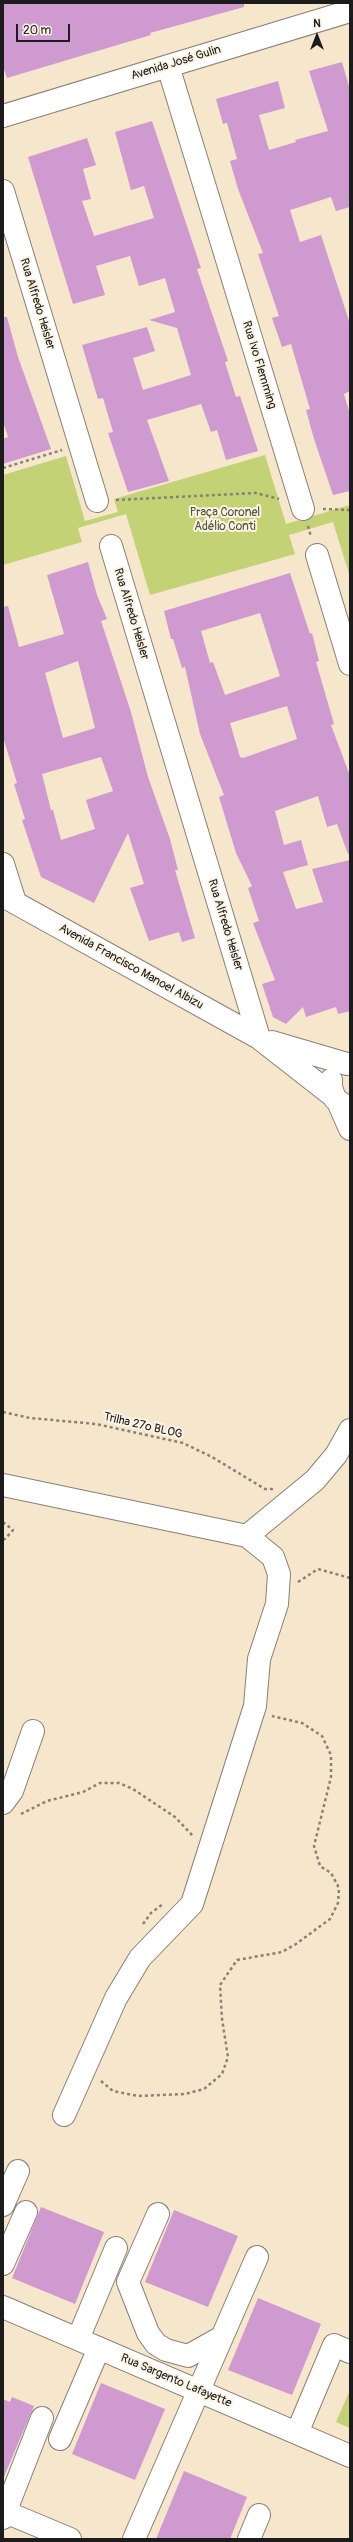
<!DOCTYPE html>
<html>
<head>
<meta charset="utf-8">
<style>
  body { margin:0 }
  #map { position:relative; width:353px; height:2542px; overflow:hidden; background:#f6e6cc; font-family:Pangolin,sans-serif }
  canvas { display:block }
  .frame { position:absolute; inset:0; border:4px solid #1c1c1c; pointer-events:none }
  .north { position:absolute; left:297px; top:16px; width:40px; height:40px; -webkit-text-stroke:3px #fcf5e5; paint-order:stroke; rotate:0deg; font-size:11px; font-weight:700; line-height:16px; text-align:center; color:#1c1c1c }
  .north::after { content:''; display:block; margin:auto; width:14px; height:18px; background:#1c1c1c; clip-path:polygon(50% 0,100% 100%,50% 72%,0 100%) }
  .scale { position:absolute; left:16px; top:24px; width:54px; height:18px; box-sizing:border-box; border:2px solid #1c1c1c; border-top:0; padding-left:5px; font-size:12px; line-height:14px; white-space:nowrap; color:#1c1c1c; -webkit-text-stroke:3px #fcf5e5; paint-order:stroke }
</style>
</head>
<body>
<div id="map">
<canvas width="353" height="2542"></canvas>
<div class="frame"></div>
<div class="north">N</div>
<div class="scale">20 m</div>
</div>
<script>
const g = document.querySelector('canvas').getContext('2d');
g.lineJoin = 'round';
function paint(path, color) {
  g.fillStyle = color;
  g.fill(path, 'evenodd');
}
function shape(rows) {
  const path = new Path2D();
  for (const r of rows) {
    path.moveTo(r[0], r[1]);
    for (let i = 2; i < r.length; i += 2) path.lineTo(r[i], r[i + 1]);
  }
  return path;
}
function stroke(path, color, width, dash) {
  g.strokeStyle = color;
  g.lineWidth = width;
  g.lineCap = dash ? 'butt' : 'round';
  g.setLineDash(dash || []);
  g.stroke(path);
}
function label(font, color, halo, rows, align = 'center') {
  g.font = font + ' Pangolin,sans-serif';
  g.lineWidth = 4;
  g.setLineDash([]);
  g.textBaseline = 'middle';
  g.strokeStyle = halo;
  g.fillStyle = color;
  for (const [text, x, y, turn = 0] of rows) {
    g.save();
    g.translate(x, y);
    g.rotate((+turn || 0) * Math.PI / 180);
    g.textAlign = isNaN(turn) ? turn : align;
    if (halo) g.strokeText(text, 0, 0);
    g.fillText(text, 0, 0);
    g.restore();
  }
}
paint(shape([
  [265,455,286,524,350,505,350,577,333,522,289,535,295,554,150,595,126,514,78,528,82,542,3,565,3,475,66,456,85,521,118,512,114,499],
  [350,2390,350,2428,336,2422]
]), '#c2d275');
paint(shape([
  [3,3,244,3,244,7,150,33,151,35,7,78,3,66],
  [342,62,350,90,350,207,336,211,331,197,290,210,300,242,321,235,350,324,350,391,344,394,350,414,350,491,333,495,314,439,306,410,310,409,291,344,282,347,272,318,279,316,258,254,263,253,238,189,230,161,237,159,227,123,223,124,216,99,278,81,285,108,259,115,269,150,296,142,295,140,328,131,309,71],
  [152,121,201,268,197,269,228,361,225,362,236,397,240,396,258,451,226,460,217,430,211,432,201,404,147,420,169,481,128,492,108,433,113,432,103,398,98,399,82,345,147,327,155,351,133,358,143,390,191,375,177,328,149,320,175,312,165,278,139,286,130,256,96,266,105,295,73,304,28,157,87,138,96,165,83,169,91,199,82,201,94,236,154,218,144,186,131,190,115,132],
  [3,317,7,317,18,357,51,449,3,464,3,439,8,437,3,421],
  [88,562,97,595,107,619,101,621,131,712,148,777,170,839,178,870,175,870,195,938,182,942,179,932,149,941,130,888,144,884,128,833,94,903,41,877,22,820,25,819,14,784,17,783,3,737,3,607,8,606,19,647,64,634,47,575],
  [78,661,95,728,63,738,45,673],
  [101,757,113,791,86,800,95,829,61,840,53,810,51,810,42,774],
  [290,573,310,634,312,633,319,661,316,662,334,724,331,725,350,776,350,853,348,854,337,824,327,827,318,796,275,811,284,845,301,840,308,865,283,872,296,909,323,902,312,869,350,860,350,1011,338,1014,336,1007,306,1017,303,1007,286,1024,273,1017,262,984,275,980,253,923,259,921,248,888,252,886,236,853,219,797,224,795,200,734,185,667,182,668,173,639,171,639,164,611],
  [260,613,280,676,225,695,213,662,210,663,201,631],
  [287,706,297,739,243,758,240,757,230,723],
  [41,2207,104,2232,75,2304,12,2278],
  [174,2210,238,2236,208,2307,145,2282],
  [258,2298,321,2324,292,2395,228,2370],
  [101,2383,165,2409,135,2480,72,2454],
  [12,2397,34,2406,3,2479,3,2399,10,2402],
  [184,2471,247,2497,230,2539,156,2539]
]), '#ce9ad0');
const minor = shape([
  [168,66,303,509],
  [3,116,350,11],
  [3,191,97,501],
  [111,546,259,1038],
  [317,555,350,664],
  [3,864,15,902],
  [3,896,259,1038,332,1095],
  [272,1042,347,1064],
  [331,1080,331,1087,335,1099,350,1109],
  [339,1104,350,1129],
  [3,1485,247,1536,273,1557,279,1574,277,1604,259,1659,255,1706,192,1904,140,1958,116,1998,64,2115],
  [247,1536,315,1480,336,1455,350,1430],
  [3,1803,12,1791,33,1731],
  [3,2205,18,2171],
  [158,2214,128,2282,148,2333,156,2344,166,2350,188,2356,222,2337],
  [3,2264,26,2212],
  [3,2307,350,2456],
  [78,2339,116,2248],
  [297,2433,334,2345,350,2352],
  [60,2439,99,2348],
  [3,2511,70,2539],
  [3,2518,42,2418],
  [134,2539,257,2257],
  [249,2539,259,2515]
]);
stroke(minor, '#898174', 24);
stroke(shape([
  [3,468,62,450],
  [116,500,256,493,279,499],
  [323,509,350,510],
  [308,526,311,537],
  [3,1412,30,1418,96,1424,183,1443,212,1457,265,1489,273,1489],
  [3,1522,13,1530,5,1539,3,1539],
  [298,1582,318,1569,350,1578],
  [21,1814,47,1801,83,1792,100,1783,119,1783,133,1789,175,1817,193,1836],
  [143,1924,151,1913,163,1904],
  [101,2081,113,2091,138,2096,185,2094,204,2089,222,2074,228,2057,222,2019,220,1985,237,1960,282,1952,296,1944,330,1919,338,1903,339,1888,331,1873,320,1866,314,1846,331,1777,331,1755,322,1736,302,1723,272,1716]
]), '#898174', 2.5, [3, 3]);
stroke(minor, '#fff', 22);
label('12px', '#1c1c1c', '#fcf5e5', [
  ["Avenida José Gulin",176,63,-17],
  ["Rua Alfredo Heisler",37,304,73],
  ["Rua Ivo Flemming",259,365,73],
  ["Rua Alfredo Heisler",131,614,73],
  ["Rua Alfredo Heisler",225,925,73],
  ["Avenida Francisco Manoel Albizu",131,967,29],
  ["Trilha 27º BLOG",143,1426,13],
  ["Rua Sargento Lafayette",176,2381,23]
]);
label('12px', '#4e5337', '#fcf5e5', [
  ["Praça Coronel",225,513],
  ["Adélio Conti",225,527]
]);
</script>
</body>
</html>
